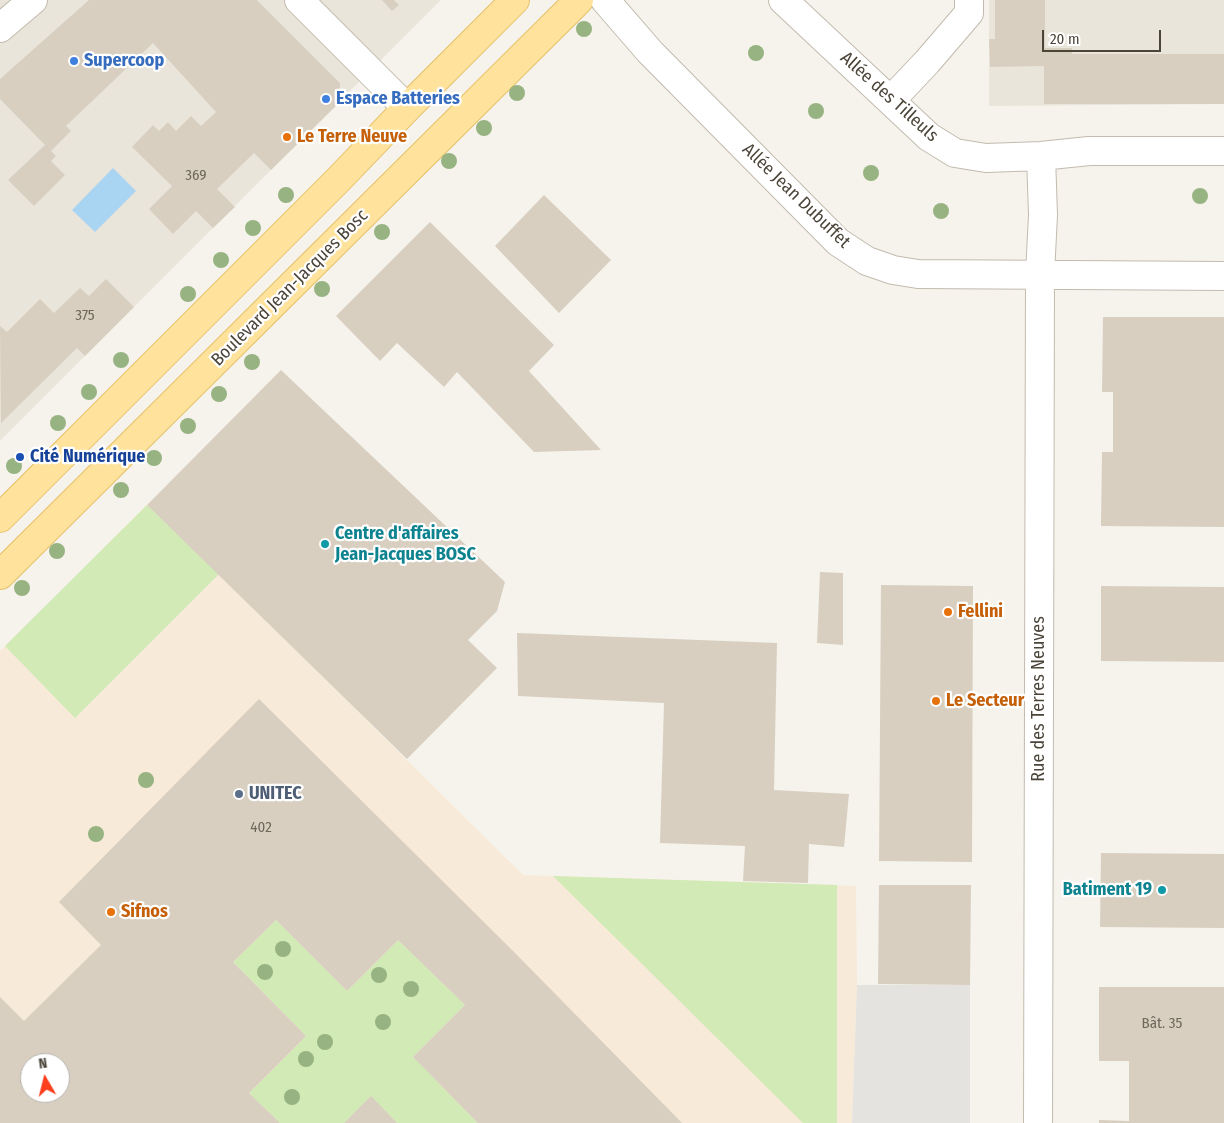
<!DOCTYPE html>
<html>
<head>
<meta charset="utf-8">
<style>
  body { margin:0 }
  #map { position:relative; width:1224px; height:1123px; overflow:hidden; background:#f6f3ec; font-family:"Fira Sans Condensed",sans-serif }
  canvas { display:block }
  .north { position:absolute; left:20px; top:1053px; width:50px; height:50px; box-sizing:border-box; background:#fff; border:1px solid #b7b4b0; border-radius:50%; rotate:352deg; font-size:14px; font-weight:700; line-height:20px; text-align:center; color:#4b4439 }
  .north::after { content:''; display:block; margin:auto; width:18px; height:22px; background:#fc3f1d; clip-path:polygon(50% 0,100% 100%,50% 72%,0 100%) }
  .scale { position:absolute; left:1042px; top:30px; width:119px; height:22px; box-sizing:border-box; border:2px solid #4b4439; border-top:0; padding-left:6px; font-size:15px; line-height:18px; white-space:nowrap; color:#4b4439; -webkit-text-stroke:4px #fff; paint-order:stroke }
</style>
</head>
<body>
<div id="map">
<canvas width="1224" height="1123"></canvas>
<div class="north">N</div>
<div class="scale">20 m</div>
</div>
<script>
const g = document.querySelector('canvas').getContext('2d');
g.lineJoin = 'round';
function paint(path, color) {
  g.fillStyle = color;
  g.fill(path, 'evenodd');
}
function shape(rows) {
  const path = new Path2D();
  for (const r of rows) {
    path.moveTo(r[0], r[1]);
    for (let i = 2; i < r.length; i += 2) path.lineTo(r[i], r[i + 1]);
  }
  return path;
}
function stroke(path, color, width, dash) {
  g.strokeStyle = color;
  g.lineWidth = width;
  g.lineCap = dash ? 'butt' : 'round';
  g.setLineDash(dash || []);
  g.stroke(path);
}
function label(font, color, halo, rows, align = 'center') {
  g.font = font + ' "Fira Sans Condensed",sans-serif';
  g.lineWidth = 4.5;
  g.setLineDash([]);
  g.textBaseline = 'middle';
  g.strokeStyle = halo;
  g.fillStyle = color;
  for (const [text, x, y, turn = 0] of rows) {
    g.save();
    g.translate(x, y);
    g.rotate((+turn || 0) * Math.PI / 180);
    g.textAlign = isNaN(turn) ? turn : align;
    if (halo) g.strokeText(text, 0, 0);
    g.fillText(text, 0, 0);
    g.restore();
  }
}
paint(shape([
  [0,0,441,0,0,441],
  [989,0,1224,0,1224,104,989,106]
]), '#eae5da');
paint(shape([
  [147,505,219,574,523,875,856,886,857,985,852,1123,0,1123,0,651],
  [30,1063,60,1063,60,1093,30,1093]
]), '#f7ead8');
paint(shape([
  [147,505,219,574,75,718,5,646],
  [553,876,837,885,837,1123,803,1123],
  [276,920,347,991,398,940,465,1005,413,1057,478,1123,397,1123,371,1097,344,1123,280,1123,249,1093,306,1036,233,962]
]), '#d2eab5');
paint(shape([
  [857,985,970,985,970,1123,852,1123]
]), '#e5e3e0');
paint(shape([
  [113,168,136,191,95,232,72,210]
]), '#a9d4f2');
paint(shape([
  [89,0,257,0,340,83,340,102,271,170,254,153,217,189,235,207,213,228,196,211,173,234,149,209,172,186,132,147,153,125,159,131,168,122,176,131,191,116,201,126,216,112,153,43,66,126,71,131,51,151,56,156,51,161,65,175,34,206,8,180,45,145,0,99,0,79],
  [382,0,394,0,399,5,392,11],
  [995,0,1045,0,1045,48,1072,48,1072,54,1224,54,1224,104,1044,104,1044,66,990,67,989,39,995,39],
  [544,195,611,260,559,313,495,246],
  [430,222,554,345,529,371,601,450,534,452,457,372,444,387,397,343,380,361,336,316],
  [106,279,134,307,85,356,77,348,1,423,0,326,7,332,40,299,54,313,80,288,89,296],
  [1103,317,1224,317,1224,527,1101,526,1102,452,1113,452,1113,392,1102,392],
  [281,370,505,582,497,611,468,640,497,668,407,759,147,505],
  [820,572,843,573,843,645,817,643],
  [881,585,973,586,972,862,879,861],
  [1101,586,1224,587,1224,662,1101,661],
  [517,633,777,643,774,790,849,794,844,847,809,844,808,883,743,881,745,846,660,843,664,703,518,696],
  [259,699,515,953,682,1123,478,1123,413,1057,465,1005,398,940,347,991,276,920,233,962,306,1036,249,1093,280,1123,0,1123,0,997,24,1021,101,945,59,902],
  [30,1063,60,1063,60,1093,30,1093],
  [1101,853,1224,854,1224,928,1100,927],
  [879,885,971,885,970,985,878,984],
  [1099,987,1224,987,1224,1123,1099,1123,1099,1120,1129,1121,1129,1061,1099,1061],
  [371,1096,397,1123,344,1123]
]), '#d8cfc1');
const street = shape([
  [299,0,407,108],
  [605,0,650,52,838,242,867,261,893,270,918,274,1224,276],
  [783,0,929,137,955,153,986,158,1041,156,1089,151,1224,151],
  [0,28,33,0],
  [891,100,927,62,969,13,969,0],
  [1038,1123,1040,274,1043,215,1041,156]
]);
const primary = shape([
  [0,518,339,179,407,108,515,0],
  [0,575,579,0]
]);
stroke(street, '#c2bbae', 30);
stroke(primary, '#e6c16a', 30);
stroke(street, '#fff', 28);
stroke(primary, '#ffe39c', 28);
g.fillStyle = '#97b381';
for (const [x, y] of [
  [584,29],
  [756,53],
  [517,93],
  [816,111],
  [484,128],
  [449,161],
  [871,173],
  [286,195],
  [1200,196],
  [941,211],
  [253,228],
  [382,232],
  [221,260],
  [322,289],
  [188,294],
  [121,360],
  [252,362],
  [89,392],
  [219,394],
  [58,423],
  [188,426],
  [154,458],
  [14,466],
  [121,490],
  [57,551],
  [22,588],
  [146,780],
  [96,834],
  [283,949],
  [265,972],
  [379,975],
  [411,989],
  [383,1022],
  [325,1042],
  [306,1059],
  [292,1097]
]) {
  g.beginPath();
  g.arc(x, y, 8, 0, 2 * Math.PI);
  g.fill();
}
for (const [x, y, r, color] of [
  [74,61,5,"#3f7fe0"],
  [326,99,5,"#3f7fe0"],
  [287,137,5,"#e8710a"],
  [20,457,5,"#1a4fb4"],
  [325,544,5,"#0f9aa8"],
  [948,612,5,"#e8710a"],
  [936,701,5,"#e8710a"],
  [239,794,5,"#5c6f8a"],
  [1162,890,5,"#0f9aa8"],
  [111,912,5,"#e8710a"]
]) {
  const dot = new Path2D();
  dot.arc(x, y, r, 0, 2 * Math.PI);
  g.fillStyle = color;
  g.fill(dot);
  stroke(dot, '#fff', 2);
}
label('15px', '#6e675b', null, [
  ["369",196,176],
  ["375",85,316],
  ["402",261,828],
  ["Bât. 35",1162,1024]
]);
label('bold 18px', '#366cbe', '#fff', [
  ["Supercoop",84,61],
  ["Espace Batteries",336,99]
], 'left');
label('18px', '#4b4439', '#fff', [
  ["Allée des Tilleuls",889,97,42],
  ["Allée Jean Dubuffet",796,196,44],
  ["Boulevard Jean-Jacques Bosc",290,288,-45],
  ["Rue des Terres Neuves",1039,699,-90]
]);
label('bold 18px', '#c56008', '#fff', [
  ["Le Terre Neuve",297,137],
  ["Fellini",958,612],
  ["Le Secteur",946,701],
  ["Sifnos",121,912]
], 'left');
label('bold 18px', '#164399', '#fff', [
  ["Cité Numérique",30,457]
], 'left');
label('bold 18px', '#0d838f', '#fff', [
  ["Centre d'affaires",335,534],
  ["Jean-Jacques BOSC",335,555],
  ["Batiment 19",1152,890,"right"]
], 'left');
label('bold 18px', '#4e5e75', '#fff', [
  ["UNITEC",249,794]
], 'left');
</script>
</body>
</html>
